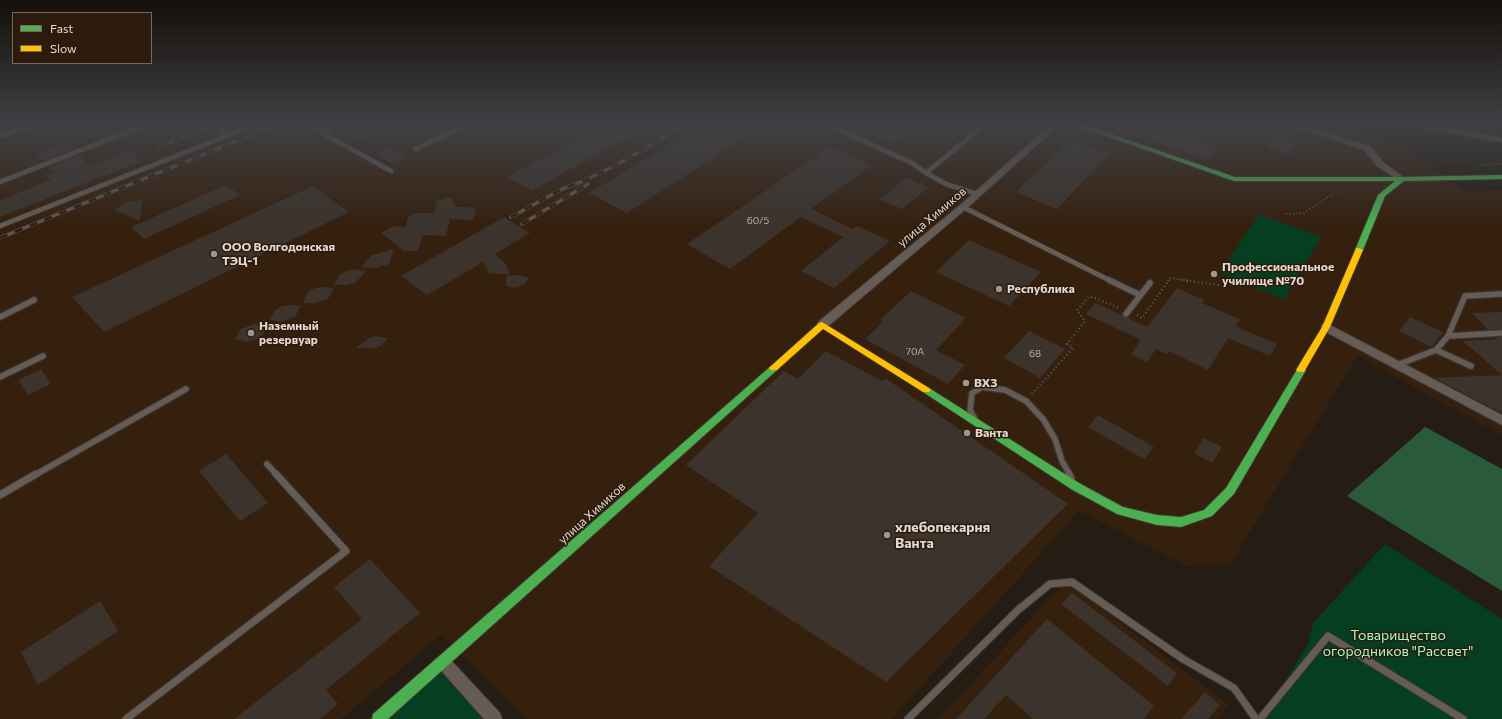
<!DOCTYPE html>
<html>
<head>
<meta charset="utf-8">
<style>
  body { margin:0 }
  #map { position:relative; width:1502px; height:719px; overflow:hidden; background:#251c13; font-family:Commissioner,sans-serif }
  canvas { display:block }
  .legend { position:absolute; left:12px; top:12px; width:140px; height:52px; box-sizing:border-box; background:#2c1b0c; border:1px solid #76675a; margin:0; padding:5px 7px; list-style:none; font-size:12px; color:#e4d8cf }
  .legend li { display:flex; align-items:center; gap:8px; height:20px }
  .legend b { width:20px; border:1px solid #76675a }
</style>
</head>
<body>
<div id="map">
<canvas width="1502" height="719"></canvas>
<ul class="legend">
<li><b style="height:5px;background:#4caf50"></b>Fast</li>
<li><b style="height:5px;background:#ffc107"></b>Slow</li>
</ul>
</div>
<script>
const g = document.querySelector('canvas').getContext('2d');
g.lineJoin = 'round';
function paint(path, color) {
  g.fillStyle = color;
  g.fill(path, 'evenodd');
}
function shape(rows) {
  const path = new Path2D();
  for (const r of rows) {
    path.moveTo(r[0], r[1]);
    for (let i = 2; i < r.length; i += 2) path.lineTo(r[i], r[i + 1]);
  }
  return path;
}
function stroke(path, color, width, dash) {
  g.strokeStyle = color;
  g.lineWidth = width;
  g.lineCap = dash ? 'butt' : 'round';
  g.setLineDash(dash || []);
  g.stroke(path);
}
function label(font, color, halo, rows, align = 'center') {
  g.font = font + ' Commissioner,sans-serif';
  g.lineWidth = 3;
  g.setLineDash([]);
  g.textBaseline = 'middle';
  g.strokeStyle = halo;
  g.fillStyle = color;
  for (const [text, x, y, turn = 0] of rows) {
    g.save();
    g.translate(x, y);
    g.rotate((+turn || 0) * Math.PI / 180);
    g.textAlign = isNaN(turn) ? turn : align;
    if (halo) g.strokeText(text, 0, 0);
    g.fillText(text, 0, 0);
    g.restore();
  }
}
paint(shape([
  [41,125,1326,125,1409,149,1464,191,1502,190,1502,435,1357,356,1231,563,1187,566,1079,511,892,719,527,719,441,635,341,719,0,719,0,140],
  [1066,581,1229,705,1217,719,938,719]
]), '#35200e');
paint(shape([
  [0,125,41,125,0,140],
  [1259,214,1321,237,1284,299,1220,273],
  [1385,544,1502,619,1502,719,1262,719,1308,644,1313,623],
  [443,662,494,719,378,719]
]), '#053e20');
paint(shape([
  [1425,427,1502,469,1502,591,1347,496]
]), '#285a3b');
paint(shape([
  [362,125,392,125,360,139,348,131],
  [603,125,649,125,532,191,507,177],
  [702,125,764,125,627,213,589,193],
  [850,125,877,125,881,127,884,125,922,125,894,144],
  [1160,127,1219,147,1208,160,1148,140],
  [1273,135,1296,141,1289,155,1266,148],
  [1071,140,1109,154,1057,209,1016,192],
  [66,143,72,149,43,161,36,155],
  [388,146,406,157,392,164,374,153],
  [830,147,872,165,811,209,853,229,858,226,890,241,834,288,801,271,843,237,801,217,730,269,687,244],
  [129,150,142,161,0,217,0,200,51,180,46,175,55,172,49,167,78,155,89,166],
  [907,178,929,187,902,209,879,199],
  [226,185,240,195,144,239,131,227],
  [313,186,349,212,104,332,72,297],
  [449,197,452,199,455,207,467,207,476,209,473,220,450,219,446,236,423,235,418,251,404,251,381,233,393,226,406,227,408,217,415,213,434,213,437,201],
  [142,200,140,221,115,210,126,202],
  [504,217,530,233,495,254,506,264,510,275,489,273,483,262,427,295,401,276],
  [969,240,1041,272,1009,306,936,272],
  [394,249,389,264,376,268,361,267,372,255],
  [353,269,366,271,355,283,346,285,334,285,339,275,346,271],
  [519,275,529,278,525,284,516,288,509,287,506,285,506,276],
  [324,287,334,288,328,299,315,303,303,303,308,292,315,288],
  [1177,288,1204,300,1202,303,1240,319,1235,326,1277,344,1270,356,1228,338,1208,370,1169,351,1167,354,1156,349,1147,362,1131,354,1141,340,1086,314,1095,303,1122,315,1124,318,1128,318,1147,327],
  [911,291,966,318,936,350,965,365,948,384,865,339,883,322,880,320],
  [291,305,301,306,295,317,282,322,270,320,275,310,282,306],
  [1502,312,1502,329,1488,330,1472,313],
  [1410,317,1443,332,1432,347,1399,331],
  [253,324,267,326,263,334,256,339,247,342,235,339,240,330],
  [1029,331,1065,349,1040,378,1004,358],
  [375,336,388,338,382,345,376,348,356,348,369,338],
  [1502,337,1502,413,1434,378,1502,375,1463,341,1498,339,1496,338],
  [826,351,882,381,885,378,1068,504,886,682,709,566,758,513,686,465,784,371,798,379],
  [41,369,51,384,28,395,18,380],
  [1098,415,1154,447,1144,459,1088,427],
  [1204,438,1222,447,1212,463,1194,453],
  [226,454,268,503,240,521,199,471],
  [370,559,420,613,326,690,338,704,320,719,234,719,362,619,334,587],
  [1072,593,1177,673,1168,686,1061,604],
  [100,601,118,631,38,685,21,652],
  [1047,619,1154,706,1144,719,1033,719,1006,695,984,719,956,719],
  [1205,692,1220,705,1208,719,1181,719]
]), '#3b332c');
const laneFar2 = shape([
  [213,125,229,136],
  [308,125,391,171],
  [829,125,912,163,926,173],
  [1420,125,1502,140],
  [321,131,335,125],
  [0,136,32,125],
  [416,149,466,125],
  [0,182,145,125],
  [977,194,946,184,926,173,984,125],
  [963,207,1111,281],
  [0,226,254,125]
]);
const laneFar1 = shape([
  [1109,280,1140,295],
  [1126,314,1150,283],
  [0,317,34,300],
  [1448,336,1465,296,1502,294],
  [1436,350,1471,366],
  [1397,365,1436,350,1448,336,1502,333],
  [0,377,43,356],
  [974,417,970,410,972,393,982,387,1005,390,1026,401,1043,419,1055,439,1062,461,1070,475],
  [267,464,277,475],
  [35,475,186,389]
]);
const lane = shape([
  [1069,474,1071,478],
  [0,495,36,474],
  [126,719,346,551,276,474],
  [908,719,1018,610,1050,584,1072,582,1183,659,1234,688,1256,719],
  [1260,719,1328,636,1463,719]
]);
const street = shape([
  [1050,125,1059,125,966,209,826,328,818,328,817,325,818,322,960,205,1050,125],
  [1289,125,1302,125,1370,146,1383,162,1406,179,1405,181,1399,181,1377,166,1364,150,1289,125],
  [1326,323,1502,415,1502,425,1322,330,1321,327,1322,324,1326,323],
  [443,655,448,657,500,713,502,719,484,719,438,667,436,662,438,657,443,655]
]);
const fast = shape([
  [1075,125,1085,125,1235,177,1402,177,1502,175,1502,179,1404,181,1385,196,1363,250,1359,252,1355,250,1378,195,1395,181,1234,181,1075,125],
  [774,365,779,368,777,370,388,719,372,719,373,714,771,366,774,365],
  [1301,367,1306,370,1234,494,1212,516,1181,527,1157,525,1117,514,1071,489,923,392,921,390,923,388,926,387,929,388,1079,483,1123,507,1157,515,1181,517,1204,510,1226,488,1298,368,1301,367]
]);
const slow = shape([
  [1356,248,1359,248,1363,250,1330,327,1304,372,1298,372,1296,370,1322,327,1356,248],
  [822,322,929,388,931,390,929,392,923,392,823,329,777,370,771,370,769,368,771,366,819,323,822,322]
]);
stroke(laneFar2, '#3d352f', 6);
stroke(laneFar1, '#3d352f', 8);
stroke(lane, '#3d352f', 9);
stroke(street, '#3d352f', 2);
stroke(fast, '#3d352f', 2);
stroke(slow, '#3d352f', 2);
stroke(shape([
  [1497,125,1502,127],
  [1477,165,1502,164],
  [1286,214,1304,213,1339,190],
  [1168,281,1170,278,1189,281]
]), '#605852', 2, [1, 2.5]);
stroke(shape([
  [1182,280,1219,285],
  [1137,315,1142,318,1169,280],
  [1032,394,1073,348,1067,344,1085,321,1077,310,1090,296,1119,308]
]), '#605852', 2.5, [1, 3]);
stroke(laneFar2, '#645c55', 4.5);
stroke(laneFar1, '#645c55', 5.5);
stroke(lane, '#645c55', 7);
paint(street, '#645c55');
paint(fast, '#4caf50');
paint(slow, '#ffc107');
const rail = shape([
  [159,147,213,125],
  [511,217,562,189,581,182,614,166,686,125],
  [522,224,588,184],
  [0,238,275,125]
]);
stroke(rail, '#5c544e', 3.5);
stroke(rail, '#2c1b0c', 2.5, [8]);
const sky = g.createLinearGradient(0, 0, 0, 226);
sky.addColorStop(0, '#140f0a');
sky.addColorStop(0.55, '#404044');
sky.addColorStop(1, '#40404400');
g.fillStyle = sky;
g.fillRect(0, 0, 1502, 226);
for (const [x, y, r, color] of [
  [214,254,4,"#a1968d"],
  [1214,274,4,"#a1968d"],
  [999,289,4,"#a1968d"],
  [251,333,4,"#a1968d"],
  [966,383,4,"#a1968d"],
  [967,433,4,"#a1968d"],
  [887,535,4,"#a1968d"]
]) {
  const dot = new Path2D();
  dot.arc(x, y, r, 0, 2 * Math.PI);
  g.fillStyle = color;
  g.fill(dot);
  stroke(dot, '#2c1b0c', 1.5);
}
label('10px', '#baafa6', null, [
  ["60/5",758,221],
  ["70А",915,352],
  ["68",1035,354]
]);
label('12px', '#e4d8cf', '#2c1b0c', [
  ["улица Химиков",932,217,-40],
  ["улица Химиков",592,513,-42]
]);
label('bold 12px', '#e4d8cf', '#2c1b0c', [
  ["ООО Волгодонская",222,247],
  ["ТЭЦ-1",222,261],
  ["Профессиональное",1222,267],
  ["училище №70",1222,281],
  ["Республика",1007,289],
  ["Наземный",259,326],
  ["резервуар",259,340],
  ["ВХЗ",974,383],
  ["Ванта",975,433]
], 'left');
label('bold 14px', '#e4d8cf', '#2c1b0c', [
  ["хлебопекарня",895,527],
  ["Ванта",895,543]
], 'left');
label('14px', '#a3fac1', '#2c1b0c', [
  ["Товарищество",1398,635],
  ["огородников \"Рассвет\"",1398,651]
]);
</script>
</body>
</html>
